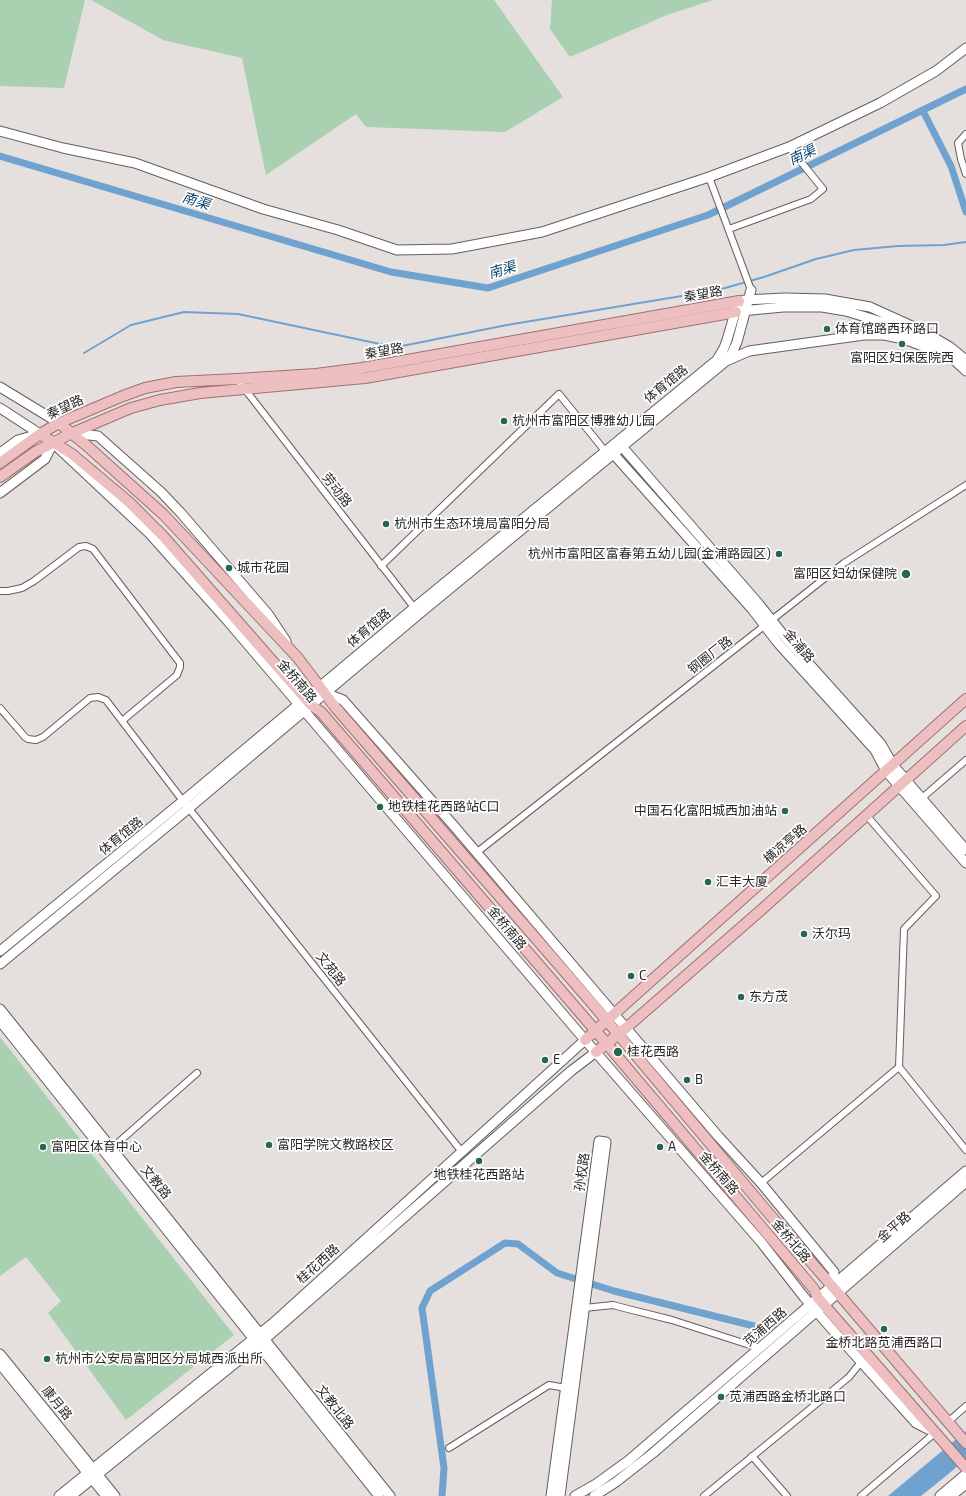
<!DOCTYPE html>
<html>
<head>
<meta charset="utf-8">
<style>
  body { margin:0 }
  canvas { display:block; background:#e5e0de }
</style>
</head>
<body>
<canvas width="966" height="1496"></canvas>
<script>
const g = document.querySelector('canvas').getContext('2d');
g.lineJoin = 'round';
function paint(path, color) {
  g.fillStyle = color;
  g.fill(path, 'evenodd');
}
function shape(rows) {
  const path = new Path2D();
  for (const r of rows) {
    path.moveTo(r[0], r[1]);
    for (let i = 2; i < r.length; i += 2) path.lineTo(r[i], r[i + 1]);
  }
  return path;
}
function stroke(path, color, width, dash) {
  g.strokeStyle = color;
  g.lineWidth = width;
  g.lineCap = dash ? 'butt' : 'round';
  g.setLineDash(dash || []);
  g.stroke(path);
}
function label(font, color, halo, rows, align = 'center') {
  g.font = font + ' "Exo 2","Noto Sans SC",sans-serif';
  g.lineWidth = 3.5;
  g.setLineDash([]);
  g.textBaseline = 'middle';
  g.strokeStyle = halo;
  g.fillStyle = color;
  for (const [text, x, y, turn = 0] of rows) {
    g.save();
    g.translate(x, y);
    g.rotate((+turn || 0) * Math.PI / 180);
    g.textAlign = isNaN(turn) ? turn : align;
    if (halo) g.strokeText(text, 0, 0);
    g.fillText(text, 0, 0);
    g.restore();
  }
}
paint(shape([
  [0,0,85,0,64,88,0,86],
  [91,0,494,0,563,97,505,132,366,127,356,114,266,175,242,58,163,40],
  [552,0,713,0,667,15,570,57,550,29],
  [0,1037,234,1335,126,1420,48,1313,61,1301,26,1257,0,1276]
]), '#aad0b2');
paint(shape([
  [966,1431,966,1459,946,1476,921,1496,888,1496]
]), '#70a2d0');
stroke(shape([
  [84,353,131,325,184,312,238,314,380,344,402,346,507,325,718,290,764,277,816,259,854,250,898,246,944,245,966,242]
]), '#70a2d0', 2);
stroke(shape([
  [923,111,951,166,966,212],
  [0,156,391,272,488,288,708,215,966,89],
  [442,1496,444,1468,422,1308,430,1291,505,1243,518,1244,557,1273,614,1291,762,1328]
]), '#70a2d0', 7);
const street = shape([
  [966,134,958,143,961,159,966,174],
  [709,177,751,290],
  [729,229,811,199,823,189,789,147],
  [237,379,416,610],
  [381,566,559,394,605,451],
  [0,591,8,591,22,588,34,581,79,547,86,546,93,549,180,663,180,667,177,675,122,721],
  [0,708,25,737,28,739,36,740,43,737,90,698,98,697,106,700,183,801,462,1152],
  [922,798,966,760],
  [867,816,936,896,904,929,899,1067,966,1150],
  [476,853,844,563,966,485],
  [112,1148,197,1073],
  [761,1183,899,1067],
  [584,1308,613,1305,628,1309,672,1320,759,1348],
  [948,1422,966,1406],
  [449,1448,549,1385,566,1388],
  [752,1456,787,1496],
  [704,1496,849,1377,861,1362],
  [861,1496,936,1432]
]);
const secondary = shape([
  [0,131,63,148,135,163,263,209,338,230,397,250,452,249,542,232,709,177,789,147,880,103,936,71,966,48],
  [744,300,785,298,825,299,870,307,923,331,950,347,966,360],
  [741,311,783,307,822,307,846,311,898,327,930,343,952,358,966,371],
  [726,361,749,351,864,335,884,335,904,339,928,348],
  [0,387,59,423],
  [0,408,40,434],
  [72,433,98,436,161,492,180,512,268,614,286,641],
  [618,442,758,603,785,637,881,744,893,765,966,850],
  [609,449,752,609,778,643,875,750,886,771,966,863],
  [0,453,18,440,39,434],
  [0,493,45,459,53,443,150,534,226,619,585,1040,761,1242,804,1297,837,1335,916,1423,934,1432],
  [325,693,343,700,454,826,718,1136,761,1183,834,1272,832,1286],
  [0,951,183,801,414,608,717,360,724,348,727,340,737,306],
  [0,964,189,808,419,614,726,361,732,353,737,342,751,290],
  [0,1009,390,1496],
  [0,1021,379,1496],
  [0,1354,115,1496],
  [0,1364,106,1496],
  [59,1496,273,1323,585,1040],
  [71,1496,265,1339,571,1071,596,1052],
  [551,1496,599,1141,606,1142,560,1496],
  [575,1496,596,1484,628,1461,966,1171],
  [594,1496,616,1482,653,1453,966,1182],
  [940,1496,966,1474],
  [951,1496,966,1484]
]);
const primary = shape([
  [59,423,86,445,164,515,298,658,335,707,591,1002,771,1216,838,1293,966,1443],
  [40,434,72,454,129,502,163,536,311,705,321,712,595,1030,814,1289,818,1298,966,1468],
  [0,463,40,434,59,423,123,396,145,388,176,382,237,379,316,374,362,368,739,301],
  [0,477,35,452,72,433,131,408,160,400,200,393,365,378,736,312],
  [422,804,439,810],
  [585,1040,966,699],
  [596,1052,626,1028,760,911,966,726]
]);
stroke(street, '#635f5d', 8);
stroke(secondary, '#635f5d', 11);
stroke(primary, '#a16f70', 12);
stroke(street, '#fff', 6);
stroke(secondary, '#fff', 9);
stroke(primary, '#edbfc1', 10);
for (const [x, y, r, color] of [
  [827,329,4,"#286652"],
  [902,344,4,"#286652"],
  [504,421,4,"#286652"],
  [386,524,4,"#286652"],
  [779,554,4,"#286652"],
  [229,568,4,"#286652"],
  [906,574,5,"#286652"],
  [380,807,4,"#286652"],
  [785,811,4,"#286652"],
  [708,882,4,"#286652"],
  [804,934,4,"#286652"],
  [631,976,4,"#286652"],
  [741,997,4,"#286652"],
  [618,1052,5,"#286652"],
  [545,1060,4,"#286652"],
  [687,1080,4,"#286652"],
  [269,1145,4,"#286652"],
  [43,1147,4,"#286652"],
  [660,1147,4,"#286652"],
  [479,1161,4,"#286652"],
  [884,1329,4,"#286652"],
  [47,1359,4,"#286652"],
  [721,1397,4,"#286652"]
]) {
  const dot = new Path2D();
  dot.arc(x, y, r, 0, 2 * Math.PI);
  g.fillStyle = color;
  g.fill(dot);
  stroke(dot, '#fff', 1.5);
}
label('13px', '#2a2928', '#fff', [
  ["秦望路",703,294,-10],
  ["秦望路",384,351,-10],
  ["体育馆路",666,384,-39],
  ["秦望路",65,407,-25],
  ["劳动路",337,490,52],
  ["体育馆路",369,628,-40],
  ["金浦路",799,646,49],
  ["钢圈厂路",710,655,-38],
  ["金桥南路",297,681,49],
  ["体育馆路",121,836,-39],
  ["横凉亭路",785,844,-41],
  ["金桥南路",507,928,50],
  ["文苑路",331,969,52],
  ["孙权路",582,1172,-82],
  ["金桥南路",719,1173,49],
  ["文教路",156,1182,51],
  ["金平路",894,1227,-41],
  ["金桥北路",791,1241,50],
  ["桂花西路",318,1264,-42],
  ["苋浦西路",765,1327,-41],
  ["康月路",57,1403,51],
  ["文教北路",335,1407,52]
]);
label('13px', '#2a2928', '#fff', [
  ["体育馆路西环路口",835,329],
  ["富阳区妇保医院西",902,358,"center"],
  ["杭州市富阳区博雅幼儿园",512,421],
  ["杭州市生态环境局富阳分局",394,524],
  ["杭州市富阳区富春第五幼儿园(金浦路园区)",771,554,"right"],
  ["城市花园",237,568],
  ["富阳区妇幼保健院",897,574,"right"],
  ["地铁桂花西路站C口",388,807],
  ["中国石化富阳城西加油站",777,811,"right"],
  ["汇丰大厦",716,882],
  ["沃尔玛",812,934],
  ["C",639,976],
  ["东方茂",749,997],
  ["桂花西路",627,1052],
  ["E",553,1060],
  ["B",695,1080],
  ["富阳学院文教路校区",277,1145],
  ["富阳区体育中心",51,1147],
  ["A",668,1147],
  ["地铁桂花西路站",479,1175,"center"],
  ["金桥北路苋浦西路口",884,1343,"center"],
  ["杭州市公安局富阳区分局城西派出所",55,1359],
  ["苋浦西路金桥北路口",729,1397]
], 'left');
label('italic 14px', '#0a4671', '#fff', [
  ["南渠",802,155,-26],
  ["南渠",196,201,17],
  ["南渠",502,270,-17]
]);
</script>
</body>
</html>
